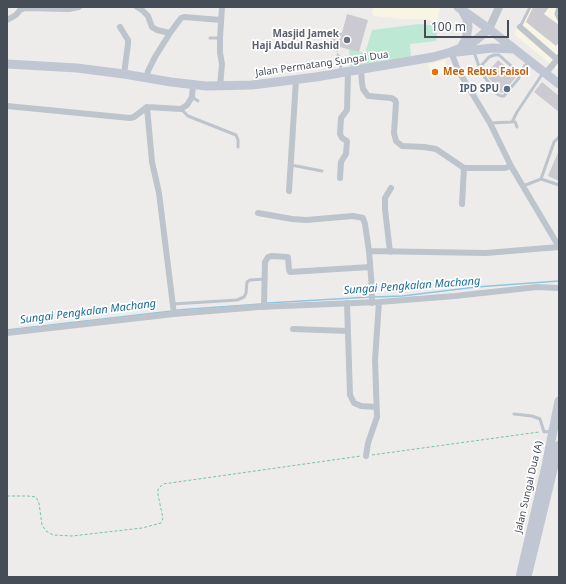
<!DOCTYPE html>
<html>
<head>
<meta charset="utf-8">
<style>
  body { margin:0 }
  #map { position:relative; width:566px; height:584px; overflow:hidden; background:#eeeceb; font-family:"Noto Sans",sans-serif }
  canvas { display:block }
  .frame { position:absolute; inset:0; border:8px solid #464d57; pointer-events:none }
  .scale { position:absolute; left:424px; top:20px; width:85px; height:18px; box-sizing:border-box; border:2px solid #464d57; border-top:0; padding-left:5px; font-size:12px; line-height:14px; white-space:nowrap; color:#464d57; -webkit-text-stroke:3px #fff; paint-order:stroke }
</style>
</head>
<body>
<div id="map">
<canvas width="566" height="584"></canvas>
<div class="frame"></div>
<div class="scale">100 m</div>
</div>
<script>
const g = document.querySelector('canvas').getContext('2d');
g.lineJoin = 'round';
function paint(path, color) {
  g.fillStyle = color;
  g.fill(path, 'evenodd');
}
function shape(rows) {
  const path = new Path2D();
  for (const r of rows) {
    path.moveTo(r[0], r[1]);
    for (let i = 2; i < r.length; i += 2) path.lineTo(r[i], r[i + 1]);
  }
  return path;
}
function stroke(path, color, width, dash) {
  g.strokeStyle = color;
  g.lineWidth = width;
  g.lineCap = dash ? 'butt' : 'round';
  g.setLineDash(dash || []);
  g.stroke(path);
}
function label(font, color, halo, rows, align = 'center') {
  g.font = font + ' "Noto Sans",sans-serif';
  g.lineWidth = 3.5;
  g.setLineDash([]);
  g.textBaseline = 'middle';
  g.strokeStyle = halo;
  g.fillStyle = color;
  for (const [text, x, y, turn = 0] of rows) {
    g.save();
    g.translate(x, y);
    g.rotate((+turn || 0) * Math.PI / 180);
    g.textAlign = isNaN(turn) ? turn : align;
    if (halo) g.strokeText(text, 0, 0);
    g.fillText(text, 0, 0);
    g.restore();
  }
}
paint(shape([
  [374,7,440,7,438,22,425,19,402,19,374,16,372,12],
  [528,7,559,7,559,71,514,34],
  [445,60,447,72,432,78,428,64]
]), '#f9f5e5');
paint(shape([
  [419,24,438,26,436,41,410,44,411,57,350,68,349,49,365,53,372,30]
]), '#bde8d3');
stroke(shape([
  [374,297,402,296,476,287,559,281],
  [267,303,370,297],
  [177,310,261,304],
  [7,330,172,311]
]), '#8ec6e1', 1.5);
paint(shape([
  [533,7,549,7,544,14,559,25,559,42,556,46,526,22],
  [347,14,368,20,359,52,340,47,338,52,328,49,333,31,342,33],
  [498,60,516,75,516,77,503,93,499,92,486,74],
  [542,82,559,96,559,112,534,92],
  [559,150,559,181,548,176]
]), '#cacad0');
stroke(shape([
  [372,455,539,432],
  [7,496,28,496,36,497,39,503,42,525,46,531,53,535,72,536,142,528,161,523,163,518,158,495,158,489,163,484,361,456]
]), '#79c2a7', 1, [3, 2]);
stroke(shape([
  [558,7,556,14,559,20],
  [520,27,530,7],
  [210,38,220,38],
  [474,52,481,72,497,94,501,96,504,96,519,78,519,73,528,62],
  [338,55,340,58,341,72],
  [480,67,489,57,494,55,499,55,519,73],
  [192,97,198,101],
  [181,109,188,116,236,135,238,140,238,147],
  [513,121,515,122,517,127],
  [490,123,512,122,517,112,543,73],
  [559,137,554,142,541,179,559,185],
  [291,165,322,171],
  [523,186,541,179],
  [173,304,237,300,244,297,246,293,247,282,250,280,265,279],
  [514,414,532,416,540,419,544,432,552,431]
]), '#bec4cc', 3);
stroke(shape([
  [137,7,142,10,148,16,152,27,157,30,170,33],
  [7,20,16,15,20,10,25,8,69,9,79,7],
  [120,27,128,40,128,44,124,74],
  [520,27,559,61],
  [451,52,458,70,490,123,511,166,559,247],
  [361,70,362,83,363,89,368,96,391,98,395,100,396,103,394,133,396,141,402,146,424,147,436,149,464,168,505,168,511,166],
  [546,73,559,57],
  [147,78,148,71,155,57,170,33,181,18,184,17,221,20],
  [220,86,222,64,220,53,220,38,222,7],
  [7,106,130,118,134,117,147,107,181,109,187,105,192,97,193,84],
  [147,107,152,162,159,193,174,314],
  [340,178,341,162,346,154,347,141,342,138,340,134,341,118,347,110,348,72],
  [289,191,296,80],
  [462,204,464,168],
  [258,213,292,219,306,220,353,216,363,218,365,224,369,251,372,289,372,303],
  [369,251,486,253,559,247],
  [390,252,385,209,385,198,391,188],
  [347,303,350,395,354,403,361,406,376,407],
  [264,307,265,262,268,257,271,256,288,257,289,270,290,272,370,267],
  [293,329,348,331],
  [7,333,174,314,259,307,379,302,455,296,537,287,559,288],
  [366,456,368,443,377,417,375,360,379,302]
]), '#bec4cc', 6);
stroke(shape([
  [489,29,499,7]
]), '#bec4cc', 8);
stroke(shape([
  [458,7,489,29,559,84],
  [461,48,466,39,468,27,467,19,463,12],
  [457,52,492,48,514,49],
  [7,64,77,68,124,74,171,82,206,86,252,85,316,77,433,57,451,52,461,48,476,40,489,29],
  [520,577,546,466,559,401],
  [527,577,559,445]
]), '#c0c7d3', 9);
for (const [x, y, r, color] of [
  [347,40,4,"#6b7280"],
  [435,72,4,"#e8710a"],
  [507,89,4,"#5c6f8a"]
]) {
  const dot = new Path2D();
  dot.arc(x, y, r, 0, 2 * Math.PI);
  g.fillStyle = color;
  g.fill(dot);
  stroke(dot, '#fff', 1.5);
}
label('bold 10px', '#5b616d', '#fff', [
  ["Masjid Jamek",339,34],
  ["Haji Abdul Rashid",339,46]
], 'right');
label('10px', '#464d57', '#fff', [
  ["Jalan Permatang Sungai Dua",322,64,-8],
  ["Jalan Sungai Dua (A)",529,487,-77]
]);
label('bold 10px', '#c56008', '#fff', [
  ["Mee Rebus Faisol",443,72]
], 'left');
label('bold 10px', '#4e5e75', '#fff', [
  ["IPD SPU",499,89]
], 'right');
label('italic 11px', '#1b6d95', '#fff', [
  ["Sungai Pengkalan Machang",412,286,-4],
  ["Sungai Pengkalan Machang",88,312,-7]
]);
</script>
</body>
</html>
